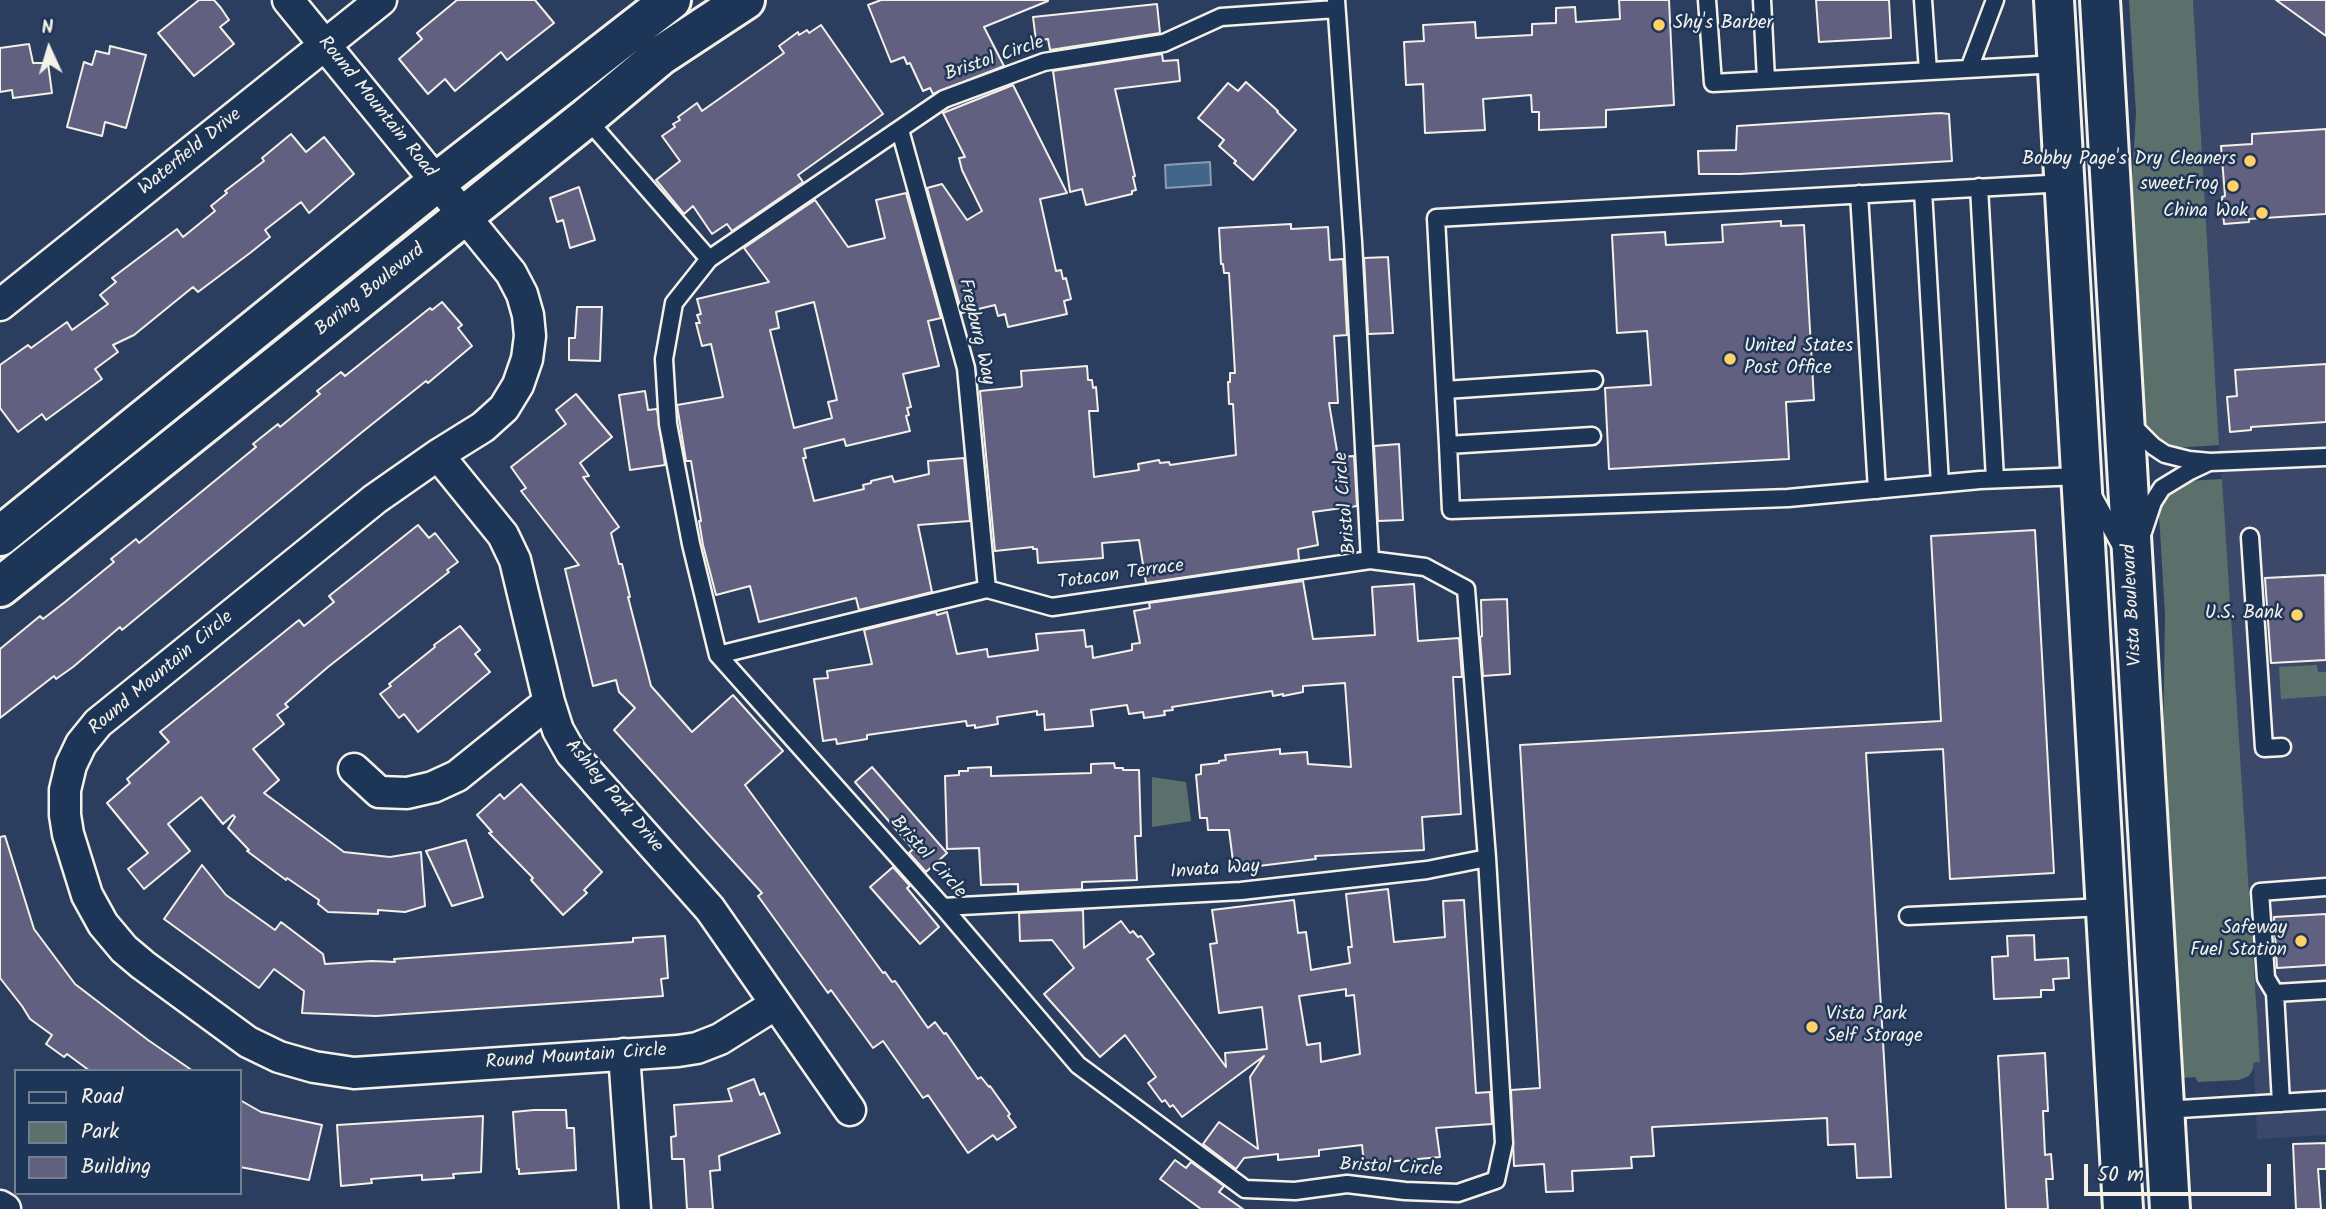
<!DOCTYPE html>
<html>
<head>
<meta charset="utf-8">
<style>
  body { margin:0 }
  #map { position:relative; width:2326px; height:1209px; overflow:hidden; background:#2b3e5f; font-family:Kalam,sans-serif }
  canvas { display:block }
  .legend { position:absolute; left:14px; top:1069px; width:228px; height:126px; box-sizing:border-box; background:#1d3557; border:2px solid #738091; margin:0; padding:9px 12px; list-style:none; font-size:21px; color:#f4f1e8 }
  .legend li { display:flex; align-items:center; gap:14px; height:35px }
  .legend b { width:35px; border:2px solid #738091 }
  .north { position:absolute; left:14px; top:14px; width:70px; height:70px; -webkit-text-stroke:5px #1d3557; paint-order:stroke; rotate:356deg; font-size:19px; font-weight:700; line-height:28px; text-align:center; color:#f4f1e8 }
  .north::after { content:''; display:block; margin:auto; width:24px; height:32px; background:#f4f1e8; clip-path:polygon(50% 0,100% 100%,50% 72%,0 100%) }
  .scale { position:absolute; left:2084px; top:1164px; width:187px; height:32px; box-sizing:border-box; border:4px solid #f4f1e8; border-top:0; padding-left:9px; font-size:21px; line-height:24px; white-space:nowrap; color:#f4f1e8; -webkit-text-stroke:5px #1d3557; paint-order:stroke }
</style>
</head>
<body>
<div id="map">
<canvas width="2326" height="1209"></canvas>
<ul class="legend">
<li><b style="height:9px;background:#1d3557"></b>Road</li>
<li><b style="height:19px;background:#5c706b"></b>Park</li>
<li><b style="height:19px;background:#626081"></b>Building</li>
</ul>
<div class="north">N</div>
<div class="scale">50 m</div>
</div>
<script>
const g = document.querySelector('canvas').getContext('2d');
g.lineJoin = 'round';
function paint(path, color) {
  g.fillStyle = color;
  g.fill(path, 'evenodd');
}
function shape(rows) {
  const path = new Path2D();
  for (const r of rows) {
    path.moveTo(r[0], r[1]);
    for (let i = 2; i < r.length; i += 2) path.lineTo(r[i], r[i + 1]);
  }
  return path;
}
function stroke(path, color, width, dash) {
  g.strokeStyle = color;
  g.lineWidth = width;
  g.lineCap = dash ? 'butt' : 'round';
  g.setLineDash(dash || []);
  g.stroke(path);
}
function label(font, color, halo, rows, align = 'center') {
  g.font = font + ' Kalam,sans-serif';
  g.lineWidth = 5;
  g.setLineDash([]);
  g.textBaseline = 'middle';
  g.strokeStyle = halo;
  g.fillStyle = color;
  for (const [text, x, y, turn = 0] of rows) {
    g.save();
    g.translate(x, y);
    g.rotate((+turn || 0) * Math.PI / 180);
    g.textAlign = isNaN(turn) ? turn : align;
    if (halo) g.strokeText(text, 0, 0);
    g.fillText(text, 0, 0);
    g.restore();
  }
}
paint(shape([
  [2193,0,2326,0,2326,1135,2257,1139,2254,1062,2260,1061,2219,445]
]), '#3c4869');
paint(shape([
  [2129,0,2193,0,2219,445,2175,448,2161,445,2143,428,2129,232,2136,113],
  [2222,479,2260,1062,2254,1062,2253,1069,2249,1076,2239,1080,2198,1082,2195,1077,2182,1078,2177,1066,2162,811,2165,615,2159,514,2161,501,2167,493,2187,481],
  [2317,665,2318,672,2326,672,2326,696,2281,699,2279,667],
  [1152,777,1186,782,1191,821,1152,827]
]), '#5c706b');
const water = shape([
  [1210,162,1211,185,1166,188,1165,165,1210,162]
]);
paint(water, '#426689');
stroke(water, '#899eaf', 2);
const building = shape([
  [199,0,214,0,221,8,229,20,220,27,234,44,194,76,158,33,199,0],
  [457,0,535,0,554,23,507,60,501,52,455,91,445,79,428,94,399,59,422,39,417,33,457,0],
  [881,0,1048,0,1048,1,984,27,1004,66,933,94,930,88,923,91,910,63,907,64,904,57,891,62,868,5,881,0],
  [1619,0,1669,0,1674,105,1606,110,1606,127,1539,130,1539,112,1532,112,1531,95,1483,99,1485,130,1425,133,1423,84,1406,85,1404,42,1424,41,1423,25,1475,22,1476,38,1532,35,1532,24,1556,23,1556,8,1575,7,1576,22,1620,19,1619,0],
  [1816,0,1889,0,1891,38,1819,42,1816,0],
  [2276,0,2326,0,2326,36,2276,0],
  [1157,4,1160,33,1050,50,1048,39,1036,41,1033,17,1157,4],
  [821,25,883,114,798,175,803,182,732,231,727,224,712,234,693,206,684,214,656,180,680,161,662,136,675,127,673,124,680,120,678,117,697,103,702,111,784,53,779,46,798,32,799,35,807,30,809,33,821,25],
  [29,44,33,63,48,63,52,93,13,98,12,90,0,92,0,48,29,44],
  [110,46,146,55,126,128,105,122,102,136,67,127,84,62,92,65,96,51,109,54,110,46],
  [1162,54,1163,61,1178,60,1180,81,1115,89,1135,176,1133,177,1136,190,1132,191,1132,194,1086,205,1082,189,1070,192,1053,71,1162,54],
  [1246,82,1278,111,1277,112,1296,130,1253,180,1234,163,1236,161,1219,146,1224,140,1198,118,1228,83,1238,91,1246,82],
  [1013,85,1067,193,1040,199,1056,271,1061,270,1063,279,1066,278,1071,299,1064,301,1067,314,1008,327,1005,314,998,316,995,305,962,313,927,188,942,184,967,220,982,211,962,170,959,158,965,157,943,113,1013,85],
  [1940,113,1949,114,1952,161,1740,174,1699,174,1698,151,1736,150,1737,126,1940,113],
  [2326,129,2326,214,2249,219,2249,222,2224,224,2222,197,2225,196,2221,146,2252,144,2252,134,2326,129],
  [291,134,306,152,324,137,354,174,309,213,301,202,265,230,270,237,250,253,198,292,193,287,134,335,113,345,118,352,95,369,102,379,46,420,42,414,18,432,0,408,0,365,28,345,31,348,67,322,72,330,108,304,100,295,116,282,112,278,177,229,183,237,215,211,211,206,227,193,225,191,264,161,262,158,291,134],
  [579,187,595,240,570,248,563,220,557,222,550,198,579,187],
  [906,193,941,318,928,321,939,366,903,374,911,407,907,408,909,415,906,416,910,431,846,446,844,439,804,449,806,458,803,458,814,501,864,489,863,485,871,483,871,481,892,476,894,482,929,474,928,461,964,458,970,521,918,525,932,592,859,610,856,598,759,622,750,586,716,595,703,545,699,521,701,521,691,461,686,461,677,405,723,397,711,344,702,346,696,323,700,323,697,315,701,314,697,299,769,282,744,248,815,200,848,247,885,238,876,200,906,193],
  [814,302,837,400,828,402,832,418,794,428,770,330,779,328,776,312,814,302],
  [1781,221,1781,226,1804,225,1814,400,1786,402,1789,459,1609,469,1605,388,1651,385,1647,331,1617,333,1612,235,1665,232,1666,245,1723,242,1722,225,1781,221],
  [1291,224,1291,229,1328,227,1330,260,1343,259,1347,335,1334,336,1338,403,1329,403,1338,457,1354,456,1357,506,1313,512,1318,545,1298,549,1299,560,1146,583,1139,540,1102,543,1103,558,1038,563,1037,549,1033,549,1033,547,995,551,980,391,1020,387,1022,386,1021,371,1087,366,1088,380,1092,380,1093,388,1096,387,1098,411,1089,411,1094,477,1139,470,1138,464,1159,460,1160,463,1169,462,1170,465,1236,455,1233,404,1229,404,1228,382,1230,382,1230,373,1235,373,1229,273,1224,273,1223,264,1221,264,1219,228,1291,224],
  [1388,257,1393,333,1368,334,1364,258,1388,257],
  [442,302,462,325,458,328,472,346,428,383,426,381,361,433,122,630,120,627,73,667,56,679,54,676,0,718,0,649,40,616,43,619,65,602,114,562,111,559,136,539,139,543,256,447,253,444,278,424,280,427,320,394,317,391,341,372,345,376,430,308,432,310,442,302],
  [577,307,602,307,600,361,569,360,569,338,575,338,577,307],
  [2326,364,2326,422,2251,427,2251,430,2230,432,2227,397,2237,396,2235,370,2326,364],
  [645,391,648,410,657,409,665,465,630,470,619,395,645,391],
  [576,394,612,437,580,463,589,476,583,477,619,527,611,533,619,564,622,564,630,597,628,597,651,686,692,732,733,695,783,751,745,785,883,973,885,972,892,982,895,981,928,1028,935,1022,944,1034,946,1033,978,1079,981,1077,989,1087,990,1086,1010,1114,1008,1116,1016,1127,997,1140,993,1135,968,1153,928,1095,923,1098,883,1041,873,1048,831,990,828,993,758,896,762,893,614,730,635,708,619,692,616,680,593,686,565,569,579,565,521,491,526,488,511,467,566,424,556,410,576,394],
  [1399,444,1403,520,1378,521,1374,446,1399,444],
  [418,525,429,538,435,533,458,562,447,570,449,572,328,667,285,704,288,707,277,715,284,724,253,749,279,780,264,793,344,852,390,857,421,852,425,906,405,912,378,910,378,914,328,912,318,904,319,900,287,878,286,880,247,851,249,850,228,828,235,817,233,815,223,824,201,797,168,824,190,851,144,889,128,869,148,853,107,803,130,783,127,779,169,742,160,732,299,620,304,626,334,602,329,596,418,525],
  [2035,530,2054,873,1950,879,1943,749,1866,753,1891,1177,1857,1178,1855,1144,1828,1145,1827,1118,1652,1127,1654,1156,1631,1157,1632,1168,1572,1171,1573,1191,1546,1192,1544,1164,1514,1166,1511,1090,1540,1088,1520,745,1941,721,1931,536,2035,530],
  [2325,575,2326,660,2271,663,2265,578,2325,575],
  [1303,581,1313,639,1375,635,1372,587,1414,584,1418,641,1459,638,1462,677,1453,677,1461,814,1422,817,1424,850,1315,856,1316,859,1234,869,1229,830,1208,830,1207,818,1200,818,1196,775,1201,774,1201,765,1219,763,1219,761,1226,760,1225,755,1280,749,1280,754,1307,752,1308,764,1351,767,1345,683,1303,686,1303,692,1283,696,1283,694,1273,696,1272,691,1172,707,1173,710,1164,711,1165,715,1144,718,1143,712,1129,714,1127,705,1091,710,1093,726,1045,730,1044,714,1037,715,1037,711,997,717,998,724,975,728,975,725,967,726,966,721,867,735,867,739,837,744,836,739,823,741,814,679,828,678,827,671,872,664,864,630,936,612,937,615,947,612,957,654,987,649,988,657,1038,650,1036,634,1084,630,1086,647,1092,646,1093,658,1132,650,1132,644,1140,643,1134,611,1150,608,1149,603,1303,581],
  [1507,599,1510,674,1483,676,1480,637,1482,636,1481,600,1507,599],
  [460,626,480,650,475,654,490,672,418,732,404,714,399,718,380,694,391,686,389,684,435,647,434,645,460,626],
  [1114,763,1115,768,1123,768,1123,770,1139,770,1141,836,1135,836,1137,880,1082,882,1082,889,1018,892,1018,884,981,885,979,848,947,849,945,776,959,775,959,771,968,771,968,768,991,767,991,776,1091,773,1091,764,1114,763],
  [872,767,947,853,926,872,909,853,913,849,855,782,872,767],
  [521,784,602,872,584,890,587,893,563,915,531,880,533,878,489,833,492,832,477,815,500,794,504,799,521,784],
  [5,836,34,929,75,984,148,1040,193,1071,90,1071,67,1054,64,1057,46,1044,52,1035,30,1019,22,1006,0,978,0,837,5,836],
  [466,840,483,897,452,906,426,851,466,840],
  [202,865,226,895,275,930,281,922,323,954,325,964,372,961,395,962,394,959,633,942,633,938,665,936,668,978,661,979,663,996,376,1016,302,1013,304,991,274,969,259,988,164,919,202,865],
  [893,867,910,886,907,888,939,927,920,944,870,887,893,867],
  [1388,889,1394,942,1445,937,1443,901,1464,900,1476,1093,1490,1092,1492,1124,1436,1128,1440,1157,1364,1164,1362,1145,1319,1150,1319,1156,1278,1160,1278,1154,1244,1158,1236,1169,1203,1144,1219,1122,1258,1149,1250,1077,1264,1056,1182,1117,1173,1105,1170,1107,1165,1100,1162,1102,1148,1083,1156,1077,1125,1035,1100,1057,1044,994,1074,968,1052,940,1020,941,1019,913,1083,910,1084,948,1121,921,1130,933,1133,931,1138,937,1141,936,1154,954,1147,959,1226,1067,1225,1053,1267,1049,1262,1007,1219,1013,1210,944,1217,943,1212,910,1294,900,1298,933,1306,932,1311,970,1350,963,1348,947,1352,947,1346,894,1388,889],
  [1346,989,1346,996,1354,995,1360,1054,1321,1062,1320,1043,1307,1045,1299,996,1346,989],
  [2326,914,2326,965,2277,968,2274,917,2326,914],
  [2034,935,2035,960,2068,958,2069,978,2053,979,2054,990,2041,990,2041,997,1994,999,1992,957,2008,956,2007,936,2034,935],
  [2045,1053,2048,1111,2043,1111,2045,1155,2051,1154,2053,1179,2046,1179,2048,1209,2006,1209,1998,1056,2045,1053],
  [754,1079,760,1095,764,1093,780,1133,719,1156,720,1170,710,1171,713,1209,687,1209,684,1159,672,1159,671,1137,676,1136,674,1105,732,1101,728,1089,754,1079],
  [240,1100,261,1112,322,1125,309,1180,240,1167,240,1100],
  [534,1110,566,1110,567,1128,574,1128,576,1170,519,1174,519,1169,517,1169,513,1112,534,1110],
  [483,1116,481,1172,453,1174,454,1178,422,1180,422,1175,371,1179,372,1183,341,1186,337,1125,483,1116],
  [2326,1143,2326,1169,2318,1169,2321,1209,2296,1209,2293,1144,2326,1143],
  [1175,1160,1186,1168,1191,1162,1224,1186,1219,1192,1243,1209,1201,1209,1160,1179,1175,1160]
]);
paint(building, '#626081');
stroke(building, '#f4f1e8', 2);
const service = shape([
  [1707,0,1713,83,2058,64],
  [1762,0,1766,80],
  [1923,0,1928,71],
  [1969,69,1995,0],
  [586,118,709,259,674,303,664,359,668,424,691,544,718,655,943,907,1078,1065,1245,1189,1295,1191,1347,1184,1405,1191,1458,1193,1496,1180,1504,1143,1487,858,1466,589,1425,567,1370,560,1353,242,1336,0],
  [900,130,966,368,987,589],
  [2065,183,1436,218,1448,445,1451,510,1788,498,1980,480,2081,476],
  [1979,187,1995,479],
  [1923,191,1940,484],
  [1859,194,1877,490],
  [709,259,944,99,1044,62,1164,43,1221,17,1336,9],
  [1445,390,1594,380],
  [2131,424,2153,446,2165,454,2189,460,2210,462,2326,457],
  [1448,445,1592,436],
  [2092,494,2122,548],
  [2143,532,2153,502,2162,488,2190,471,2207,463],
  [2250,537,2264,748,2282,747],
  [718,655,987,589,1052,607,1370,560],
  [943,907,1241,891,1427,870,1487,858],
  [1908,916,2106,907],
  [2275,993,2266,978,2260,892,2326,887],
  [2281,1103,2275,993,2326,990],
  [2164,1110,2326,1100]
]);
const minor = shape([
  [288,0,511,273,522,294,528,315,530,336,527,359,518,385,504,408,483,427,438,455,375,499,98,723,81,744,71,765,65,790,65,815,68,834,87,895,103,924,124,949,143,965,248,1042,279,1057,314,1067,354,1073,678,1051,697,1048,720,1039,776,1004],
  [0,305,381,0],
  [438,455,503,535,515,560,549,702,558,730,571,753,710,909,850,1110],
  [354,769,379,792,407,793,433,787,457,776,549,702],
  [624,1054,635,1209],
  [0,1206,5,1209]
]);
const secondary = shape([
  [2054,0,2123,1209],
  [2100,0,2170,1209],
  [0,536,437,182,671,0],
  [0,587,586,118,660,56,745,0]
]);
stroke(service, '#f4f1e8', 21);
stroke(minor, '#f4f1e8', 35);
stroke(secondary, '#f4f1e8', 44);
stroke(service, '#1d3557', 16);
stroke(minor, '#1d3557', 30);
stroke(secondary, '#1d3557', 38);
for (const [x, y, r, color] of [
  [1659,25,7,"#ffd166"],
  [2250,161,7,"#ffd166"],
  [2233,186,7,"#ffd166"],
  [2262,213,7,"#ffd166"],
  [1730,359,7,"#ffd166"],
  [2297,615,7,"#ffd166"],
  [2301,941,7,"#ffd166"],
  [1812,1027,7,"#ffd166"]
]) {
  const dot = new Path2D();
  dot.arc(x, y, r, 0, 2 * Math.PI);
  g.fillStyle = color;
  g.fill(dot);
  stroke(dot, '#1d3557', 2.5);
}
label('19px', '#f4f1e8', '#1d3557', [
  ["Shy's Barber",1673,25,"left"],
  ["Bobby Page's Dry Cleaners",2236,161],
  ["sweetFrog",2219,186],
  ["China Wok",2248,213],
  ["United States",1744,348,"left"],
  ["Post Office",1744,370,"left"],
  ["U.S. Bank",2283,615],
  ["Safeway",2287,930],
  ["Fuel Station",2287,952],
  ["Vista Park",1826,1016,"left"],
  ["Self Storage",1826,1038,"left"]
], 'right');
label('19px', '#f4f1e8', '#1d3557', [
  ["Bristol Circle",995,60,-19],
  ["Round Mountain Road",376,108,51],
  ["Waterfield Drive",191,153,-39],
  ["Baring Boulevard",371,291,-39],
  ["Freyburg Way",975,332,77],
  ["Bristol Circle",1347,503,-95],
  ["Totacon Terrace",1121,576,-8],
  ["Vista Boulevard",2134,605,-93],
  ["Round Mountain Circle",162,674,-40],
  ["Ashley Park Drive",613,797,50],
  ["Bristol Circle",927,858,48],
  ["Invata Way",1215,871,-4],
  ["Round Mountain Circle",576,1058,-4],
  ["Bristol Circle",1391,1169,3]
]);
</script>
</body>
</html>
